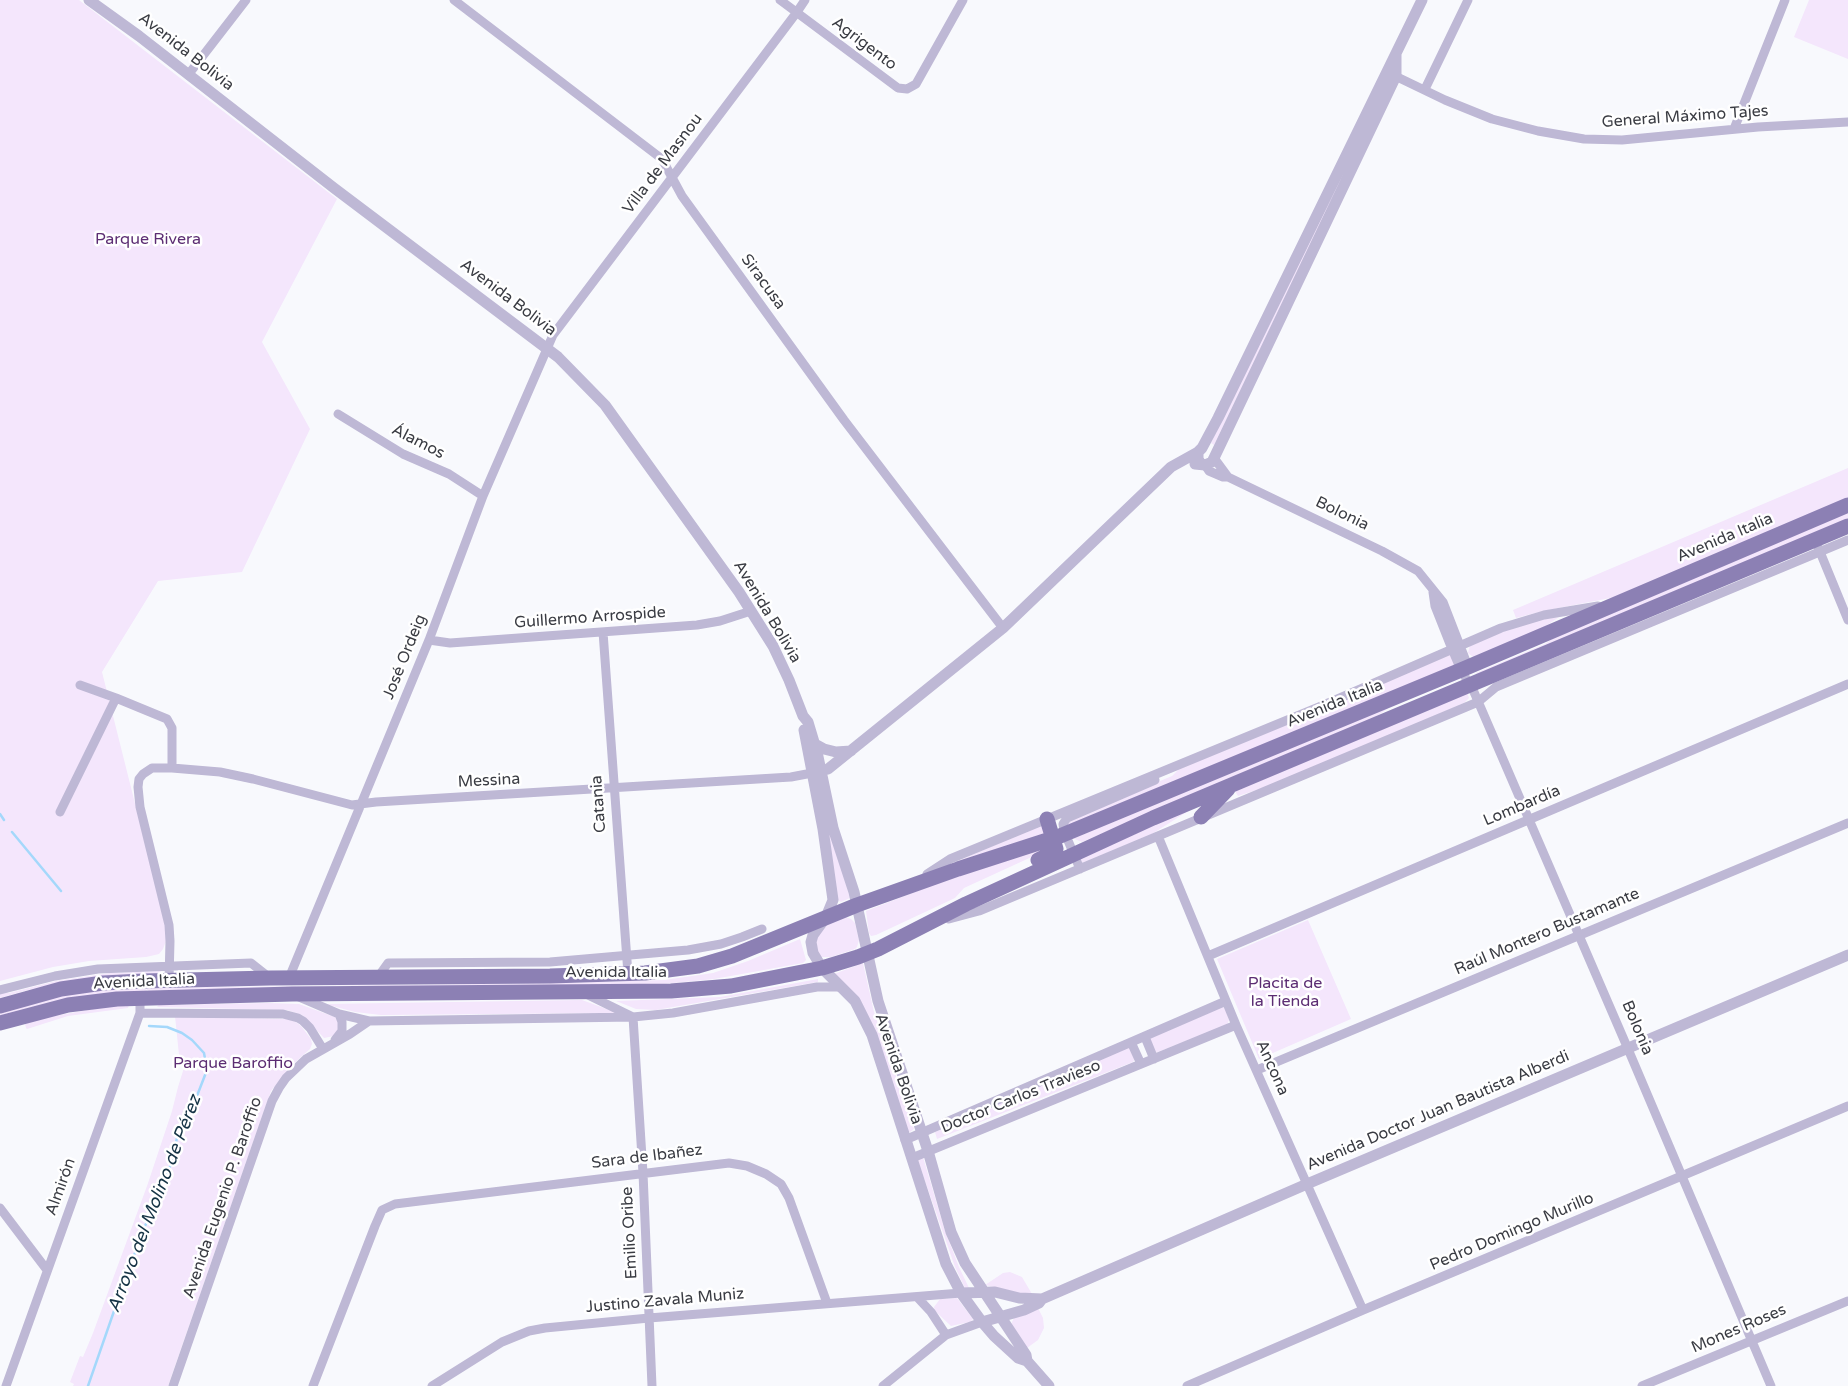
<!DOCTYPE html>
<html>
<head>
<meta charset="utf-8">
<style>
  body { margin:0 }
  canvas { display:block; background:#f8f9fd }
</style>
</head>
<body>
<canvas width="1848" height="1386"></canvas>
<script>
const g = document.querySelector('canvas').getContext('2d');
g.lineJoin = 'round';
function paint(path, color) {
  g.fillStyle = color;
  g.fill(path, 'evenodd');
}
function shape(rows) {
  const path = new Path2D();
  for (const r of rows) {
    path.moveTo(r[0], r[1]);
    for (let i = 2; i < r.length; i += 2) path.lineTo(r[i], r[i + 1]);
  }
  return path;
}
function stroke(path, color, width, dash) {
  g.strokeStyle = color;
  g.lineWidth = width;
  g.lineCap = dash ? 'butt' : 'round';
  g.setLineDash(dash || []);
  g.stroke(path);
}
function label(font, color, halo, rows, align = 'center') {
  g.font = font + ' "Varela Round",sans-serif';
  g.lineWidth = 5;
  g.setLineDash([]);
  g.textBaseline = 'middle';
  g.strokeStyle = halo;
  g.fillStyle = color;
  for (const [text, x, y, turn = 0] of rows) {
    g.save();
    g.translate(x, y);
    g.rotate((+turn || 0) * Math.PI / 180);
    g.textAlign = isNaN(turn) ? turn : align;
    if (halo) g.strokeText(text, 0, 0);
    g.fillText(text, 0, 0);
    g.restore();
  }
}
paint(shape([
  [0,0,79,0,337,199,262,342,310,429,242,572,158,581,102,672,167,931,166,941,163,949,159,954,146,957,89,961,53,967,0,981],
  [1809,0,1848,0,1848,59,1794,37],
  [1388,80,1390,81,1214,445,1211,443],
  [1848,468,1848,503,1626,595,1543,611,1516,618,1513,610],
  [1848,511,1848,519,1477,675,1476,673,1545,644,1559,634],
  [1559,617,1540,630,1473,657,1468,653,1470,645,1530,621],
  [1449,654,1452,655,1455,663,1454,667,1068,829,1067,820,1172,776,1181,767],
  [1467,692,1469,698,1464,703,1388,736,1260,789,1241,795,1238,796,1235,791],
  [1390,707,1374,718,1082,842,1072,838],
  [820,784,850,898,841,902,838,900],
  [1193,808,1152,834,1082,863,1080,858],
  [1041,825,1048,835,953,863],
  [1046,847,1049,849,964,888,955,898,876,935,871,936,869,933,866,911,938,883],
  [846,917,851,919,855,923,859,940,857,947,855,949,831,957,820,957,815,949,818,931,822,927],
  [1308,920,1351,1019,1259,1059,1217,959],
  [800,939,806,960,803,963,714,979,664,984,148,991,146,988,559,983,664,980,713,973,748,961],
  [863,963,874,1012,914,1129,910,1132,908,1132,874,1032,834,974],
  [161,971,161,973,87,978,28,990,0,998,0,993,9,993,56,981,110,973],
  [818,979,818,982,656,1010,636,1009,616,1001,720,997],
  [144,987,147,991,62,999,0,1016,0,1013,62,996,100,990],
  [582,1000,615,1012,615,1013,381,1015,355,1012,325,1004],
  [268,1003,299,1004,335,1017,337,1020,339,1028,334,1036,324,1038,302,1015,287,1010,157,1007,159,1005],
  [129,1005,128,1008,68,1016,27,1029,26,1028,25,1024,43,1018,104,1007],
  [1222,1006,1226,1010,1229,1020,1227,1025,1158,1052,1155,1052,1149,1037],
  [175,1016,288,1019,296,1022,301,1026,311,1039,312,1044,310,1049,292,1065,271,1091,168,1386,73,1386,74,1384,70,1382,80,1356,83,1357,93,1333,147,1186,172,1111,178,1087,187,1058,179,1055],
  [1126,1047,1130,1047,1135,1059,1133,1062,937,1139,935,1132],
  [923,1157,945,1231,959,1267,969,1288,965,1288,955,1267,918,1161,919,1158],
  [1010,1272,1022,1277,1032,1294,1027,1295,985,1285,1003,1273],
  [957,1298,973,1319,970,1322,951,1326,935,1311,934,1307,940,1299],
  [1038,1308,1043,1318,1044,1328,1038,1340,1027,1348,1012,1326,1012,1322,1014,1318]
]), '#f4e6fc');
stroke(shape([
  [0,814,4,820],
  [12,832,61,891],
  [88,1386,121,1291,128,1267,136,1251,138,1241,152,1211,171,1164,177,1138,188,1119,207,1070,204,1053,192,1040,182,1033,167,1027,149,1026]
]), '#a4d8fb', 2.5);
stroke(shape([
  [454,0,662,159,682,196,844,420,1003,628],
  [780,0,898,88,907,89,916,84,963,0],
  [1391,74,1445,100,1492,119,1538,131,1584,139,1622,140,1758,127,1848,122],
  [188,75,246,0],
  [1425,89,1468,0],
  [1734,129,1785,0],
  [338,414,403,454,449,474,483,496],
  [1214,458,1228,477],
  [1205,465,1209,471,1223,477,1228,477,1382,551,1418,571,1443,602,1469,669],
  [1818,547,1848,620],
  [1433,592,1435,606,1452,649,1461,670,1474,692,1628,1049,1771,1386],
  [603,632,628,974],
  [429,640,450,643,697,625,720,621,751,611],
  [80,685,116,698,167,719,172,728,172,768],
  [60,812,116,698],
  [1158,836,1236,1025,1363,1310],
  [1080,869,1064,831,1063,824,1067,818,1155,780],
  [927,874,950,859,1319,707,1501,628,1544,615,1598,606],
  [949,919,979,911,1478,702,1496,687,1848,540],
  [1208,956,1848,684],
  [378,977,388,963,550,962,688,950,721,944,742,937,762,929],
  [289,978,429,640,483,496,553,335,797,12,805,0],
  [169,980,170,941,169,925,140,807,138,787,139,779,143,774,152,768,172,768,220,772,253,779,352,805,376,802,791,777,812,773],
  [0,990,55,976,98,969,251,963,270,978],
  [586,994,633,1017,643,1173,652,1386],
  [297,996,339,1014,369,1021,633,1017,673,1013,817,987,840,987],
  [140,1013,283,1014,298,1018,303,1021,310,1028,323,1049],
  [1145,1037,1154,1059],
  [335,1040,342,1031,342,1022,339,1014],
  [1131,1042,1141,1064],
  [1257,1070,1848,823],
  [905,1140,1226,1001],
  [912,1158,1236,1025],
  [0,1208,47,1270],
  [917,1297,931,1312,946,1335],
  [6,1386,140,1013,140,998],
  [173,1386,272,1101,279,1088,286,1078,306,1059,350,1034,369,1021],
  [313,1386,375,1226,382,1210,395,1204,729,1163,747,1166,766,1174,781,1184,789,1198,827,1303],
  [432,1386,502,1342,529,1331,545,1328,649,1318,961,1293],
  [883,1386,946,1335,982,1322],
  [1187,1386,1363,1310,1848,1106],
  [1642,1386,1848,1301]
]), '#beb8d5', 9);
stroke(shape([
  [89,0,139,36,334,188,558,357,605,405,739,592,773,646,789,680,803,716,808,722,817,752,833,828,854,892,878,1001,928,1151,951,1232,965,1263,1026,1355,1027,1361],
  [1195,464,1205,465,1212,462,1214,458,1396,76,1396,55],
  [1201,464,1198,459,1198,452,1202,448,1218,418,1422,0],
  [804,730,823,829,833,900,826,917,813,935,811,942,813,953,822,968,855,1001,872,1035,946,1264,961,1293,982,1322,994,1336,1018,1358,1027,1361,1049,1386],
  [815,744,824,749,836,752,851,751],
  [817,772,828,769,1003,628,1171,467,1198,452],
  [961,1293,995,1292,1019,1298,1042,1299],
  [982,1322,1024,1310,1039,1303,1042,1299,1307,1184,1848,955]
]), '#beb8d5', 11);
stroke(shape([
  [1201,817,1228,789],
  [1038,860,1054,852,1056,849,1047,819],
  [0,1006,61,989,103,983,143,981,270,978,550,976,645,973,698,966,732,956,857,905,958,869,1060,836,1461,670,1848,505],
  [0,1023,68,1005,117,999,292,994,671,991,731,986,822,968,858,957,878,949,966,904,1153,818,1848,526]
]), '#8c80b4', 15);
label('16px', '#3a3c43', '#fff', [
  ["Agrigento",864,44,37],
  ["Avenida Bolivia",186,52,38],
  ["General Máximo Tajes",1685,117,-4],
  ["Villa de Masnou",663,164,-53],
  ["Siracusa",763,282,54],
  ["Avenida Bolivia",508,298,37],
  ["Álamos",418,442,27],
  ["Bolonia",1342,514,26],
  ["Avenida Italia",1725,538,-23],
  ["Avenida Bolivia",767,612,59],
  ["Guillermo Arrospide",590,618,-4],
  ["José Ordeig",405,657,-68],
  ["Avenida Italia",1335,704,-22],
  ["Messina",489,781,-3],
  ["Catania",599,804,-94],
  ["Lombardía",1522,806,-23],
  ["Raúl Montero Bustamante",1547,932,-23],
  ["Avenida Italia",616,973],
  ["Avenida Italia",144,982,-3],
  ["Bolonia",1637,1028,67],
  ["Ancona",1272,1068,66],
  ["Avenida Bolivia",898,1069,71],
  ["Doctor Carlos Travieso",1021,1097,-22],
  ["Avenida Doctor Juan Bautista Alberdi",1438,1111,-23],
  ["Sara de Ibañez",647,1157,-7],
  ["Almirón",61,1187,-70],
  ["Avenida Eugenio P. Baroffio",223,1198,-71],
  ["Pedro Domingo Murillo",1512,1232,-23],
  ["Emilio Oribe",630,1233,-93],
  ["Justino Zavala Muniz",665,1301,-5],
  ["Mones Roses",1739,1329,-23]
]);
label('16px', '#5c2d73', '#fff', [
  ["Parque Rivera",148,240],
  ["Placita de",1285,984],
  ["la Tienda",1285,1002],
  ["Parque Baroffio",233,1064]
]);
label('italic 18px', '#153345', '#fff', [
  ["Arroyo del Molino de Pérez",155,1204,-69]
]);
</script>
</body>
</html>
